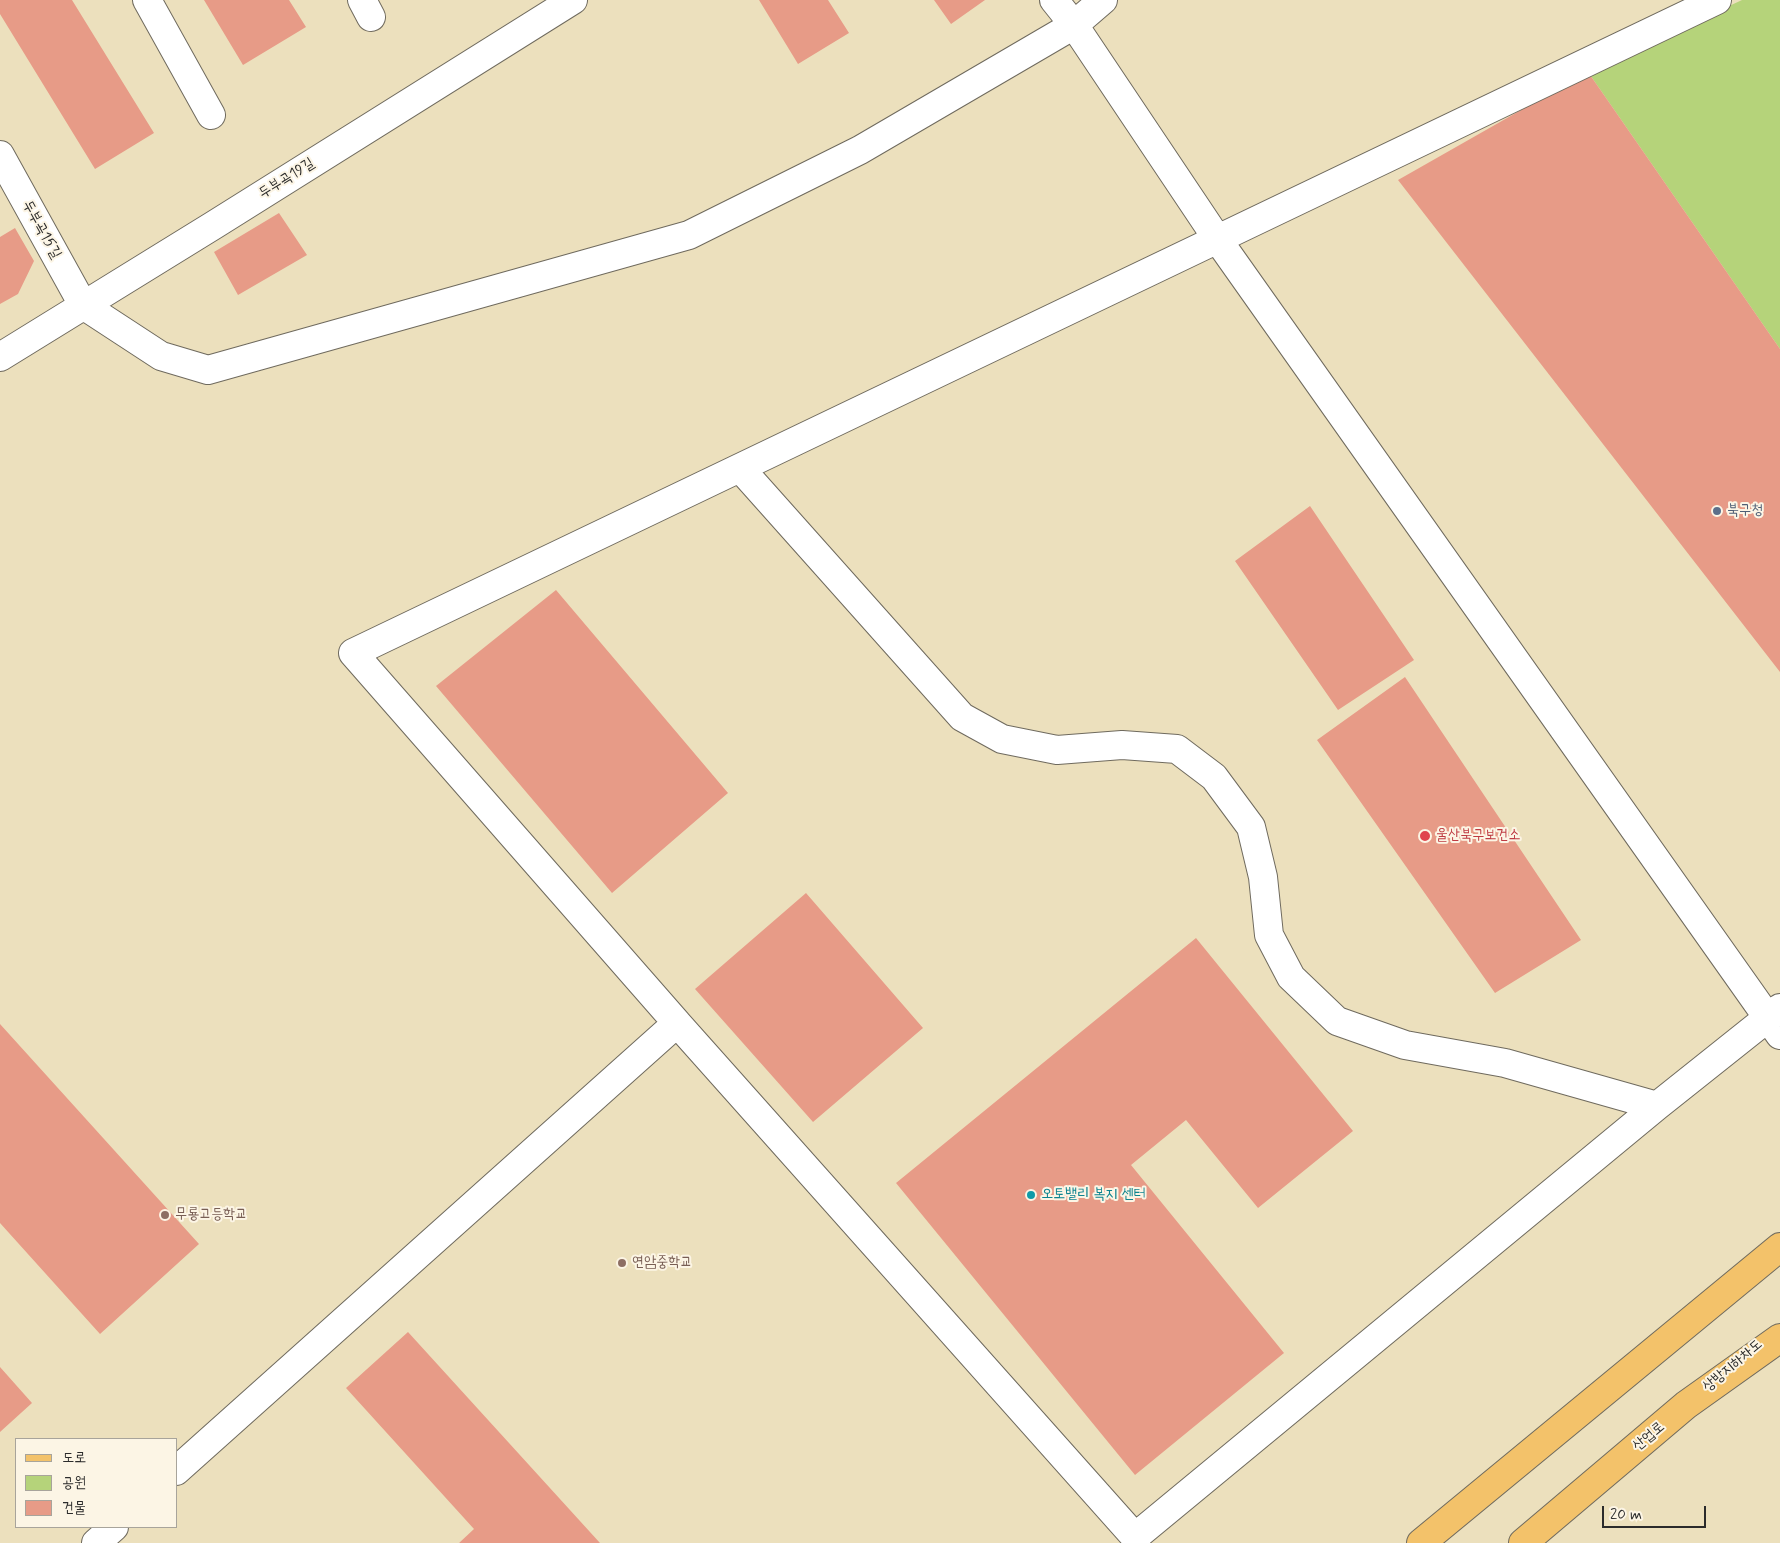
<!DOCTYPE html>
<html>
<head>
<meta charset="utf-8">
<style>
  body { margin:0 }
  #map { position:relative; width:1780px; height:1543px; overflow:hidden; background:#ece0bd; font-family:Mynerve,"Poor Story",sans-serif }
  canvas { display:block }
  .legend { position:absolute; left:15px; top:1438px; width:162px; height:90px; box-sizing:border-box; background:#fcf5e5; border:1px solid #a8a49b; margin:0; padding:6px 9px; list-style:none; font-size:15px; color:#2b2b2b }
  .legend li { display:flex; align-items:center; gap:10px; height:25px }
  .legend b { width:25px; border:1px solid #a8a49b }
  .scale { position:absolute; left:1602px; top:1506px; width:104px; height:22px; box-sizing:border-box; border:2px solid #2b2b2b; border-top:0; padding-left:6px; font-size:15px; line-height:18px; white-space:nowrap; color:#2b2b2b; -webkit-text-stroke:4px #fcf5e5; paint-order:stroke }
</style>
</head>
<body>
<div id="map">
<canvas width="1780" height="1543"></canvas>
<ul class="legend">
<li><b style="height:6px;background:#f3c26a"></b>도로</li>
<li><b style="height:14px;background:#b5d37a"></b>공원</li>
<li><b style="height:14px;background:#e79b87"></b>건물</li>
</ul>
<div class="scale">20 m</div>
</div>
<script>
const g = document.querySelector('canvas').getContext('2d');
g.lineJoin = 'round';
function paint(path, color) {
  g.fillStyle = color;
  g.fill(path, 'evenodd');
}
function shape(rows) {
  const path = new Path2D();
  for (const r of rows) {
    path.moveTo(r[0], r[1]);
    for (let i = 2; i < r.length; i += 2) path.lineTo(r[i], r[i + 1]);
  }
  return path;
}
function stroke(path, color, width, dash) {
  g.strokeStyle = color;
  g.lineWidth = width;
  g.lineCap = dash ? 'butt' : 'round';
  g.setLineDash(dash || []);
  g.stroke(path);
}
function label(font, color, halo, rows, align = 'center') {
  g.font = font + ' Mynerve,"Poor Story",sans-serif';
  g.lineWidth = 4;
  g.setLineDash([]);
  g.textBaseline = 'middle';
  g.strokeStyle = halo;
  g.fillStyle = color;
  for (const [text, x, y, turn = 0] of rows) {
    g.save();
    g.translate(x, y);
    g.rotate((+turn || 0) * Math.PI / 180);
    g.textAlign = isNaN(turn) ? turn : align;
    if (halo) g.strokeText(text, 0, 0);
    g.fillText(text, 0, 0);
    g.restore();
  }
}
paint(shape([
  [1742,0,1780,0,1780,349,1588,72]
]), '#b5d37a');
paint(shape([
  [0,0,72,0,154,133,95,169,0,14],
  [204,0,289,0,306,27,243,65],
  [759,0,828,0,849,33,798,64],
  [934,0,985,0,951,24],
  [1588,72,1780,349,1780,672,1398,180],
  [279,213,307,255,238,295,214,252],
  [15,228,34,261,18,294,0,304,0,237],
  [1310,506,1414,660,1338,710,1235,561],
  [556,590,728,793,612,893,436,686],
  [1405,677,1581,940,1495,993,1317,740],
  [806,893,923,1028,813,1122,695,989],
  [1196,938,1353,1131,1258,1208,1186,1120,1131,1165,1284,1353,1135,1475,896,1183],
  [0,1024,199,1244,100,1334,0,1223],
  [408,1332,600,1543,459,1543,474,1529,346,1388],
  [0,1367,32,1403,0,1432]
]), '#e79b87');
const minor = shape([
  [147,0,211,115],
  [362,0,371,17],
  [1054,0,1074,25,1218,240,1780,1035],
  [0,155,83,305,161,356,208,370,689,235,860,150,1074,25,1103,0],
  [0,357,214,225,573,0],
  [740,468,962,717,1002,739,1057,750,1122,745,1177,749,1214,777,1251,827,1263,877,1269,935,1291,977,1337,1021,1405,1045,1505,1063,1657,1106],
  [677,1023,353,653,1717,0],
  [176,1471,677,1023,1135,1537,1657,1106,1780,1008],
  [96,1543,114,1527]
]);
const major = shape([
  [1421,1543,1780,1247],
  [1523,1543,1686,1405,1780,1338]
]);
stroke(minor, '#6f6a5e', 30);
stroke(major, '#6f6a5e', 30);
stroke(minor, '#fff', 28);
stroke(major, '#f3c26a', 28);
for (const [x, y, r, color] of [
  [1717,511,5,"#5c6f8a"],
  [1425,836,6,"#e0444e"],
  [1031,1195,5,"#0f9aa8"],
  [165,1215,5,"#8d6e63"],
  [622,1263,5,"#8d6e63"]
]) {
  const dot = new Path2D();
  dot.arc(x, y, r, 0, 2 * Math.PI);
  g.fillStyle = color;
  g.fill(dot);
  stroke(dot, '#fcf5e5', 2);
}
label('15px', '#2b2b2b', '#fcf5e5', [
  ["두부곡19길",287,179,-32],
  ["두부곡15길",41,230,61],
  ["상방지하차도",1733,1366,-40],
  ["산업로",1649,1437,-40]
]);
label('15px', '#4e5e75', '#fcf5e5', [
  ["북구청",1727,511]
], 'left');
label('15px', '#be3a42', '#fcf5e5', [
  ["울산북구보건소",1436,836]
], 'left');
label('15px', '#0d838f', '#fcf5e5', [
  ["오토밸리 복지 센터",1041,1195]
], 'left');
label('15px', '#785e54', '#fcf5e5', [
  ["무룡고등학교",175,1215],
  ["연암중학교",632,1263]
], 'left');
</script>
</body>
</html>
